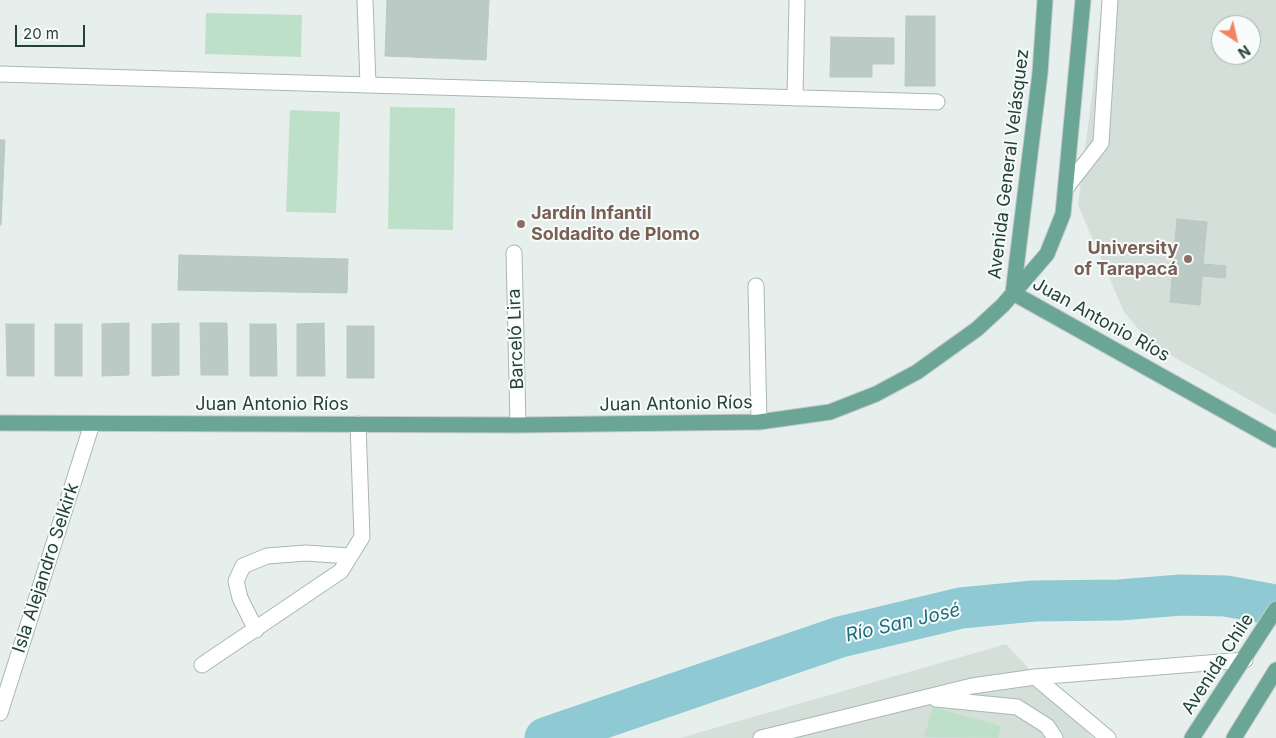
<!DOCTYPE html>
<html>
<head>
<meta charset="utf-8">
<style>
  body { margin:0 }
  #map { position:relative; width:1276px; height:738px; overflow:hidden; background:#e6efeb; font-family:Inter,sans-serif }
  canvas { display:block }
  .north { position:absolute; left:1211px; top:15px; width:50px; height:50px; box-sizing:border-box; background:#f7fbf9; border:1px solid #a3b1ad; border-radius:50%; rotate:145deg; font-size:14px; font-weight:700; line-height:20px; text-align:center; color:#24423a }
  .north::after { content:''; display:block; margin:auto; width:18px; height:22px; background:#f4845f; clip-path:polygon(50% 0,100% 100%,50% 72%,0 100%) }
  .scale { position:absolute; left:15px; top:25px; width:70px; height:22px; box-sizing:border-box; border:2px solid #24423a; border-top:0; padding-left:6px; font-size:15px; line-height:18px; white-space:nowrap; color:#24423a; -webkit-text-stroke:4px #f7fbf9; paint-order:stroke }
</style>
</head>
<body>
<div id="map">
<canvas width="1276" height="738"></canvas>
<div class="north">N</div>
<div class="scale">20 m</div>
</div>
<script>
const g = document.querySelector('canvas').getContext('2d');
g.lineJoin = 'round';
function paint(path, color) {
  g.fillStyle = color;
  g.fill(path, 'evenodd');
}
function shape(rows) {
  const path = new Path2D();
  for (const r of rows) {
    path.moveTo(r[0], r[1]);
    for (let i = 2; i < r.length; i += 2) path.lineTo(r[i], r[i + 1]);
  }
  return path;
}
function stroke(path, color, width, dash) {
  g.strokeStyle = color;
  g.lineWidth = width;
  g.lineCap = dash ? 'butt' : 'round';
  g.setLineDash(dash || []);
  g.stroke(path);
}
function label(font, color, halo, rows, align = 'center') {
  g.font = font + ' Inter,sans-serif';
  g.lineWidth = 4;
  g.setLineDash([]);
  g.textBaseline = 'middle';
  g.strokeStyle = halo;
  g.fillStyle = color;
  for (const [text, x, y, turn = 0] of rows) {
    g.save();
    g.translate(x, y);
    g.rotate((+turn || 0) * Math.PI / 180);
    g.textAlign = isNaN(turn) ? turn : align;
    if (halo) g.strokeText(text, 0, 0);
    g.fillText(text, 0, 0);
    g.restore();
  }
}
paint(shape([
  [1102,0,1276,0,1276,415,1151,344,1124,312,1078,205,1093,87],
  [1221,25,1251,25,1251,55,1221,55],
  [1006,644,1093,738,680,738]
]), '#d4dfda');
paint(shape([
  [206,13,302,15,301,57,205,54],
  [390,107,455,108,453,230,388,229],
  [290,110,340,112,336,213,286,212],
  [933,707,1001,726,998,738,924,737]
]), '#bfe0c8');
stroke(shape([
  [545,738,840,637,961,608,1034,601,1119,600,1181,595,1226,596,1276,605]
]), '#8ec9d4', 41);
const building = shape([
  [387,0,489,0,486,60,385,56,387,0],
  [906,16,935,16,935,86,905,86,906,16],
  [831,37,894,38,894,64,872,64,872,77,830,77,831,37],
  [0,140,5,140,1,225,0,225,0,140],
  [1177,219,1207,222,1203,264,1226,266,1225,278,1202,276,1200,305,1170,302,1177,219],
  [179,255,348,259,347,293,178,290,179,255],
  [129,323,129,375,102,376,102,324,129,323],
  [179,323,179,375,152,376,152,324,179,323],
  [200,323,227,323,228,375,201,375,200,323],
  [324,323,325,376,297,376,297,324,324,323],
  [6,324,34,324,34,376,7,376,6,324],
  [55,324,82,324,82,376,55,376,55,324],
  [250,324,276,324,277,376,250,376,250,324],
  [347,326,374,326,374,378,347,378,347,326]
]);
paint(building, '#bbcac4');
stroke(building, '#b8c9c2', 1);
const minor = shape([
  [365,0,368,85],
  [0,74,937,102],
  [795,98,797,0],
  [1066,188,1101,143,1110,0],
  [514,253,518,425],
  [756,286,759,422],
  [256,630,240,598,236,581,243,566,267,556,306,553,350,556],
  [202,665,341,571,362,537,358,424],
  [936,699,1017,707,1047,726,1055,738],
  [0,713,92,424],
  [761,738,972,686,1035,677],
  [1108,738,1035,677,1245,660]
]);
const major = shape([
  [1013,293,1276,440],
  [1013,293,1040,73,1045,0],
  [0,423,518,425,759,422,830,412,876,394,917,372,977,329,1003,305,1047,254,1063,214,1083,0],
  [1192,738,1276,609],
  [1234,738,1276,670]
]);
stroke(minor, '#a8b8b2', 17);
stroke(major, '#c2cac8', 17);
stroke(minor, '#fff', 15);
stroke(major, '#6aa596', 15);
for (const [x, y, r, color] of [
  [521,224,5,"#8d6e63"],
  [1188,259,5,"#8d6e63"]
]) {
  const dot = new Path2D();
  dot.arc(x, y, r, 0, 2 * Math.PI);
  g.fillStyle = color;
  g.fill(dot);
  stroke(dot, '#f7fbf9', 2);
}
label('18px', '#24423a', '#f7fbf9', [
  ["Avenida General Velásquez",1009,164,-83],
  ["Juan Antonio Ríos",1101,320,29],
  ["Barceló Lira",516,339,-92],
  ["Juan Antonio Ríos",676,404,-1],
  ["Juan Antonio Ríos",272,405],
  ["Isla Alejandro Selkirk",46,568,-72],
  ["Avenida Chile",1218,664,-57]
]);
label('bold 18px', '#785e54', '#f7fbf9', [
  ["Jardín Infantil",531,214],
  ["Soldadito de Plomo",531,235],
  ["University",1178,249,"right"],
  ["of Tarapacá",1178,270,"right"]
], 'left');
label('italic 19px', '#1c6f80', '#f7fbf9', [
  ["Río San José",903,623,-13]
]);
</script>
</body>
</html>
